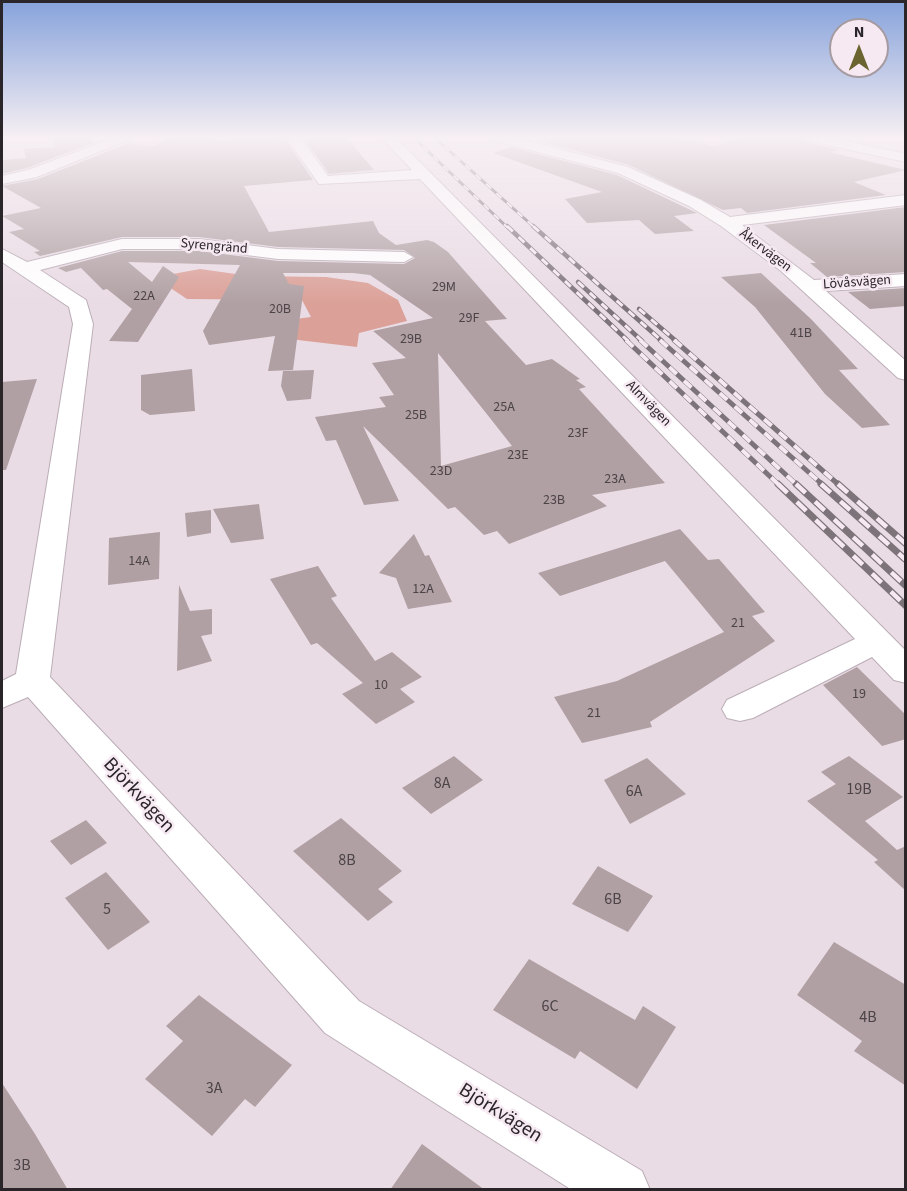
<!DOCTYPE html>
<html>
<head>
<meta charset="utf-8">
<style>
  body { margin:0 }
  #map { position:relative; width:907px; height:1191px; overflow:hidden; background:#eadce5; font-family:"Source Sans 3",sans-serif }
  canvas { display:block }
  .frame { position:absolute; inset:0; border:3px solid #2a2528; pointer-events:none }
  .north { position:absolute; left:829px; top:18px; width:60px; height:60px; box-sizing:border-box; background:#f7e9f2; border:2px solid #a59ba1; border-radius:50%; rotate:0deg; font-size:16px; font-weight:700; line-height:24px; text-align:center; color:#2a2528 }
  .north::after { content:''; display:block; margin:auto; width:21px; height:27px; background:#6b6330; clip-path:polygon(50% 0,100% 100%,50% 72%,0 100%) }
</style>
</head>
<body>
<div id="map">
<canvas width="907" height="1191"></canvas>
<div class="frame"></div>
<div class="north">N</div>
</div>
<script>
const g = document.querySelector('canvas').getContext('2d');
g.lineJoin = 'round';
function paint(path, color) {
  g.fillStyle = color;
  g.fill(path, 'evenodd');
}
function shape(rows) {
  const path = new Path2D();
  for (const r of rows) {
    path.moveTo(r[0], r[1]);
    for (let i = 2; i < r.length; i += 2) path.lineTo(r[i], r[i + 1]);
  }
  return path;
}
function stroke(path, color, width, dash) {
  g.strokeStyle = color;
  g.lineWidth = width;
  g.lineCap = dash ? 'butt' : 'round';
  g.setLineDash(dash || []);
  g.stroke(path);
}
function label(font, color, halo, rows, align = 'center') {
  g.font = font + ' "Source Sans 3",sans-serif';
  g.lineWidth = 5;
  g.setLineDash([]);
  g.textBaseline = 'middle';
  g.strokeStyle = halo;
  g.fillStyle = color;
  for (const [text, x, y, turn = 0] of rows) {
    g.save();
    g.translate(x, y);
    g.rotate((+turn || 0) * Math.PI / 180);
    g.textAlign = isNaN(turn) ? turn : align;
    if (halo) g.strokeText(text, 0, 0);
    g.fillText(text, 0, 0);
    g.restore();
  }
}
paint(shape([
  [200,269,250,276,326,277,368,283,398,300,407,321,359,333,357,347,298,340,279,332,280,321,311,317,302,300,187,299,169,287,173,274]
]), '#dba198');
paint(shape([
  [53,137,91,137,93,143,27,168,2,174,2,160,26,158,24,149,55,147],
  [171,137,213,137,216,140,284,137,313,180,244,186,269,232,373,221,379,233,396,245,427,240,434,242,448,252,507,319,485,321,526,365,552,359,580,379,576,380,586,387,579,389,665,483,592,495,607,506,509,544,497,531,484,535,455,507,448,509,363,426,399,501,364,505,336,440,326,441,315,417,386,407,379,397,394,395,372,363,406,358,373,331,433,318,370,275,353,273,283,273,289,284,304,286,293,370,268,371,275,336,209,345,203,331,240,265,128,262,152,282,163,266,179,277,138,342,109,341,132,309,107,289,103,290,81,268,66,272,58,268,122,251,199,251,278,261,404,264,415,258,404,250,278,247,199,237,122,237,40,256,34,252,40,251,9,232,24,229,2,216,41,208,2,186,38,179,129,143,153,146],
  [438,353,486,413,512,446,441,466],
  [303,137,346,137,374,170,329,174],
  [547,137,672,137,715,146,744,137,800,137,809,143,839,150,829,152,906,170,854,182,886,195,747,213,741,208,723,210,629,165,535,140],
  [511,147,617,175,697,213,674,216,694,231,655,234,639,220,587,223,565,199,602,192,493,153],
  [906,207,906,272,827,277,810,263,816,263,764,225],
  [761,273,811,319,858,369,839,370,890,425,862,428,825,394,755,307,721,277],
  [906,288,906,306,870,309,848,292],
  [192,369,195,411,150,415,141,410,141,375],
  [314,370,311,399,287,401,281,386,283,371],
  [37,379,6,470,2,470,2,382],
  [259,504,264,539,231,543,213,509],
  [211,510,211,533,187,537,185,513],
  [680,529,708,560,719,559,765,612,752,616,775,641,650,722,652,727,582,743,554,697,617,681,724,632,665,561,560,596,538,573],
  [160,532,159,579,108,585,109,538],
  [414,534,425,556,429,555,452,602,408,609,396,578,379,573],
  [318,566,337,596,331,598,375,661,392,652,422,677,400,689,415,702,376,724,342,694,363,683,317,643,311,645,270,579],
  [179,585,190,611,212,609,212,634,201,636,212,661,177,671],
  [857,667,906,715,906,739,882,746,823,685],
  [454,756,483,780,431,814,402,788],
  [849,756,903,797,865,821,897,850,906,846,906,891,874,862,878,860,807,801,836,784,821,772],
  [647,758,686,794,630,824,604,780],
  [341,818,402,871,378,889,393,902,368,921,293,851],
  [86,820,107,843,71,865,50,841],
  [598,866,653,896,628,932,572,904],
  [106,872,150,922,108,950,65,898],
  [834,942,906,985,906,1086,854,1051,862,1041,797,995],
  [529,959,635,1020,643,1006,676,1027,637,1089,580,1051,575,1059,493,1010],
  [199,995,292,1065,255,1107,245,1099,212,1136,145,1079,183,1041,166,1026],
  [2,1083,35,1134,68,1190,2,1190],
  [422,1144,485,1190,390,1190]
]), '#b0a0a3');
const minor = shape([
  [116,137,135,137,37,177,2,184,2,176,28,170,116,137],
  [286,137,300,137,328,176,412,170,381,137,395,137,906,651,906,683,894,680,872,657,753,718,740,721,727,718,722,709,727,700,855,639,420,179,319,184,286,137],
  [490,137,513,137,628,167,701,200,730,217,906,195,906,205,742,225,814,280,906,274,906,286,826,291,906,361,906,380,898,378,781,271,721,226,689,206,618,173,492,140,490,137],
  [802,137,828,137,906,154,906,162,809,141,802,137],
  [122,239,199,239,278,249,404,252,413,257,404,262,278,259,199,249,122,249,40,270,86,300,93,324,50,677,359,1001,642,1171,650,1190,572,1190,325,1033,28,697,2,708,2,681,16,674,73,324,69,307,2,262,2,249,27,262,122,239]
]);
stroke(minor, '#bbadb6', 2);
paint(minor, '#fff');
const railFar3 = shape([
  [413,137,508,228],
  [434,137,535,228]
]);
const railFar2 = shape([
  [507,226,628,341],
  [533,226,662,341],
  [578,282,642,341],
  [639,309,676,341]
]);
const railFar1 = shape([
  [626,340,779,485],
  [640,340,797,485],
  [660,340,823,485],
  [674,340,839,485]
]);
const rail = shape([
  [778,484,906,606],
  [796,484,906,586],
  [821,484,906,560],
  [838,484,906,544]
]);
stroke(railFar3, '#7d747a', 3);
stroke(railFar2, '#7d747a', 4.5);
stroke(railFar1, '#7d747a', 5);
stroke(rail, '#7d747a', 7);
stroke(railFar3, '#f7e9f2', 2, [7]);
stroke(railFar2, '#f7e9f2', 3, [8]);
stroke(railFar1, '#f7e9f2', 4, [10]);
stroke(rail, '#f7e9f2', 4.5, [13]);
const sky = g.createLinearGradient(0, 0, 0, 304);
sky.addColorStop(0, '#86a2db');
sky.addColorStop(0.45, '#f6eff3');
sky.addColorStop(1, '#f6eff300');
g.fillStyle = sky;
g.fillRect(0, 0, 907, 304);
label('14px', '#2a2528', '#f7e9f2', [
  ["Syrengränd",214,247,5],
  ["Åkervägen",765,251,37],
  ["Lövåsvägen",857,283,-4],
  ["Almvägen",648,404,46]
]);
label('14px', '#4c4447', null, [
  ["29M",444,288],
  ["22A",144,297],
  ["20B",280,310],
  ["29F",469,319],
  ["41B",801,334],
  ["29B",411,340],
  ["25A",504,408],
  ["25B",416,416],
  ["23F",578,434],
  ["23E",518,456],
  ["23D",441,472],
  ["23A",615,480],
  ["23B",554,501],
  ["14A",139,562],
  ["12A",423,590],
  ["21",738,624],
  ["10",381,686],
  ["19",859,695],
  ["21",594,714]
]);
label('16px', '#4c4447', null, [
  ["8A",442,784],
  ["19B",859,790],
  ["6A",634,792],
  ["8B",347,861],
  ["6B",613,900],
  ["5",107,910],
  ["6C",550,1007],
  ["4B",868,1018],
  ["3A",214,1089],
  ["3B",22,1166]
]);
label('20px', '#2a2528', '#f7e9f2', [
  ["Björkvägen",138,796,47],
  ["Björkvägen",500,1114,32]
]);
</script>
</body>
</html>
